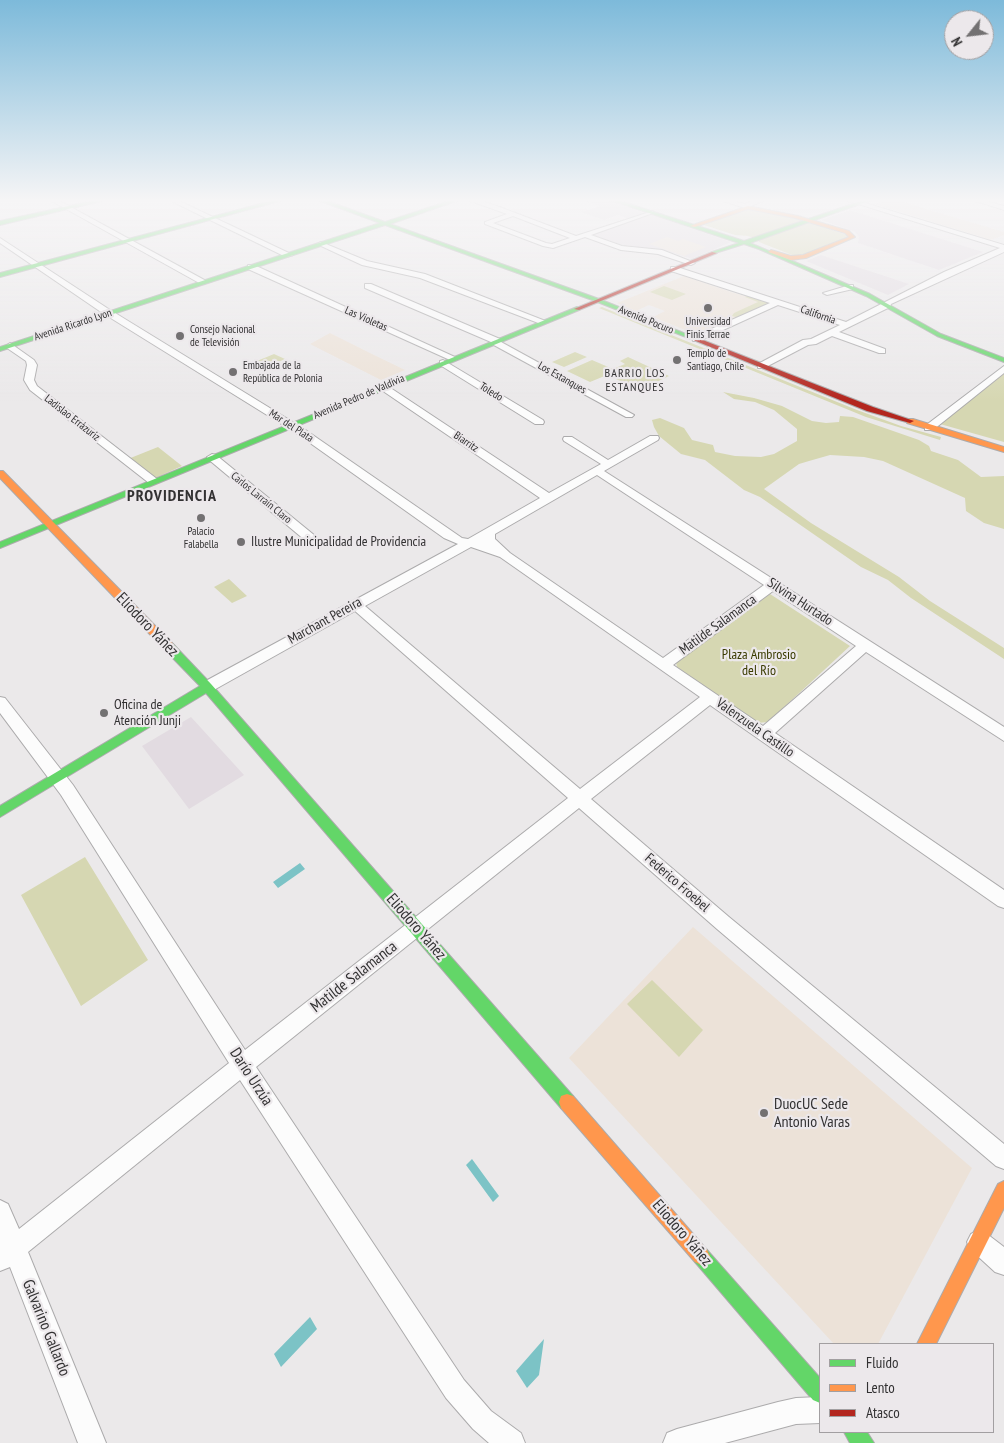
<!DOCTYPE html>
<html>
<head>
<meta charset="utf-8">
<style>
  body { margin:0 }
  #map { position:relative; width:1004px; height:1443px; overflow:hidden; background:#ebe9ea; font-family:"PT Sans Narrow",sans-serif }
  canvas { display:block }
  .legend { position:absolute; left:819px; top:1343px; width:175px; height:90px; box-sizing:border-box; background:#ece8eb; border:1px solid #a29fa1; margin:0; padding:6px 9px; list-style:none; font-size:15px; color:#323132 }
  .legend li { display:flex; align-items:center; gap:10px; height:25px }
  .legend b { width:25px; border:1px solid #a29fa1 }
  .north { position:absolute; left:944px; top:10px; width:50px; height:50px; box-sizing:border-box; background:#ece8eb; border:1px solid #a29fa1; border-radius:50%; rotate:241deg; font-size:14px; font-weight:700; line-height:20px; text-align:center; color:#323132 }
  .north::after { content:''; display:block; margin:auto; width:18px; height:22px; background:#737172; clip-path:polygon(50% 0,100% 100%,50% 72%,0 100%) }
</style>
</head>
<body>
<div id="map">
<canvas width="1004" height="1443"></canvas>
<ul class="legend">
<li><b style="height:6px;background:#63d668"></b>Fluido</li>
<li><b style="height:6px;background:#ff974d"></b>Lento</li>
<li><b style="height:6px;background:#b3261e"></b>Atasco</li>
</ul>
<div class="north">N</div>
</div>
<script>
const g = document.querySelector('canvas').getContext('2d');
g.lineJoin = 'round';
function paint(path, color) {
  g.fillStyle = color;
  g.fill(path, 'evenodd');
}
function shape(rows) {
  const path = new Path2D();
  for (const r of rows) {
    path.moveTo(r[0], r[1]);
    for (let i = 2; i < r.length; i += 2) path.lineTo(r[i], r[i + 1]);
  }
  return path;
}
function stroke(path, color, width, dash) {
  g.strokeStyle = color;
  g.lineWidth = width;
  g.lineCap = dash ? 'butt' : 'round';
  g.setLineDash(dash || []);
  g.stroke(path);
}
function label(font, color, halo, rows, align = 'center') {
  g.font = font + ' "PT Sans Narrow",sans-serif';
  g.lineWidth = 4.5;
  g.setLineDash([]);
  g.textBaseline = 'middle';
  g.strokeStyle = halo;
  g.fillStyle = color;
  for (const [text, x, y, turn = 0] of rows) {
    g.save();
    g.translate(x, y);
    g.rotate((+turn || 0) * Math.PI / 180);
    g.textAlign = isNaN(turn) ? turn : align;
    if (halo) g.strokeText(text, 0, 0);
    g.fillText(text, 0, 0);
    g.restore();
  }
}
paint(shape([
  [580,199,603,199,645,213,629,219,618,215,604,220,581,212,600,206],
  [850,210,983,252,939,270,858,243,859,237,855,232,821,220],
  [646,214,650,214,731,242,692,259,663,250,622,245,590,234],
  [821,255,909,284,888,295,806,261],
  [191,717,244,775,189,809,142,746]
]), '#e2dbe1');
paint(shape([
  [893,199,1004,232,1004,235,991,240,874,204],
  [667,237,678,241,683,239,706,247,684,256,649,244],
  [684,276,731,292,771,303,700,336,653,317,665,311,649,305,636,311,617,303],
  [330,333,372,354,405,370,381,380,310,344],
  [693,927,972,1168,878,1344,834,1344,569,1058]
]), '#ece2d8');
paint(shape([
  [746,208,794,217,850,236,797,257,759,242,758,239,748,236,735,235,704,225],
  [664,286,686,294,672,300,650,292],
  [747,296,771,303,739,318,732,316,734,313,758,302,745,297],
  [602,307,857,410,901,426,941,437,940,440,866,417,599,308],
  [575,352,587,357,564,367,552,362],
  [274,354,285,359,263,369,252,363],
  [628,357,669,376,640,390,607,375,590,382,567,371,592,360,613,369,625,364,620,361],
  [1004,373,1004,442,940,424],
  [723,392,754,398,782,406,812,421,826,423,839,422,840,416,853,417,919,440,929,446,931,451,958,460,981,477,1004,476,1004,529,984,523,966,511,965,498,883,461,864,457,830,455,809,461,799,464,764,489,811,523,899,577,930,601,1004,648,1004,659,911,598,888,580,861,567,760,497,744,490,705,460,681,454,659,436,654,427,652,420,660,418,684,428,692,440,713,445,715,452,735,456,761,457,774,454,797,441,797,429,774,410,755,402,734,399],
  [158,447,182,466,153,479,128,459],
  [229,579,247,596,232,603,214,587],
  [770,594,850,646,768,722,757,723,677,667,676,662],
  [85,857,148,960,81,1006,21,895],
  [652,980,703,1030,679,1057,627,1004]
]), '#d6d7b2');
paint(shape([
  [300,863,305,869,278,888,273,882],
  [472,1159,499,1196,493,1202,466,1165],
  [310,1317,317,1329,281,1367,274,1354],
  [544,1339,539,1375,527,1388,516,1371]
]), '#7cc3c6');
const street = shape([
  [48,199,56,199,208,282,201,284,48,199],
  [167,199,175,199,293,255,286,257,167,199],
  [465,199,475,199,497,206,576,236,653,211,653,213,591,235,622,246,662,250,695,263,691,265,658,254,621,250,585,237,553,248,543,246,485,224,485,222,507,214,465,199],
  [513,216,570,238,552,244,546,243,493,223,513,216],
  [717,199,727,199,744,204,758,199,767,199,751,206,748,209,717,199],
  [842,199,852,199,1004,245,1004,252,891,304,890,307,839,332,885,349,885,353,879,353,832,336,816,344,808,345,764,368,758,368,758,364,803,340,811,339,840,325,778,305,699,341,693,341,693,337,770,303,671,271,671,267,677,267,846,322,944,272,1000,248,842,199],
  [969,199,979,199,1004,206,1004,210,969,199],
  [0,238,107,308,304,429,462,538,468,539,540,498,380,389,380,385,386,385,549,493,601,464,564,441,563,439,564,437,572,437,608,460,650,436,658,436,659,438,658,440,604,471,1004,727,1004,741,866,652,775,733,1004,890,1004,908,998,906,710,705,591,799,729,917,1004,1144,1004,1169,996,1166,717,929,579,808,256,1067,464,1380,491,1411,521,1433,525,1443,489,1443,473,1429,446,1398,240,1080,28,1252,106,1443,78,1443,10,1267,0,1271,0,1200,8,1204,19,1229,229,1063,61,795,0,713,0,697,5,698,73,785,245,1050,568,798,355,611,212,691,207,692,202,691,200,687,202,683,458,544,444,538,296,433,101,312,0,243,0,238],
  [597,475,764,585,663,658,510,553,495,539,495,534,597,475],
  [471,547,500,557,700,697,580,789,365,606,471,547],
  [773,591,856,646,763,726,673,665,773,591],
  [321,242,367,261,425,274,548,322,541,324,420,278,362,265,319,245,317,244,321,242],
  [248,265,254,265,457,358,453,361,450,360,248,269,248,265],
  [365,284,371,284,500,339,501,342,634,415,632,417,626,417,492,344,491,342,365,288,365,284],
  [850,285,853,285,853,289,827,295,823,293,850,285],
  [10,343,34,360,37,365,34,380,37,386,157,479,158,481,157,483,149,483,30,390,24,380,27,365,26,361,7,348,6,346,10,343],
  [443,360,543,420,544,422,543,424,535,424,440,365,440,361,443,360],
  [1004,366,1004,373,933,430,925,430,925,426,1004,366],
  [212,454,216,455,314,535,316,538,314,541,306,541,208,459,207,457,212,454],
  [979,1230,987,1234,1004,1247,1004,1275,995,1272,971,1250,967,1242,971,1234,979,1230],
  [820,1397,820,1423,796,1424,725,1443,663,1443,667,1433,677,1429,778,1402,796,1398,820,1397]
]);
const fast = shape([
  [101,199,110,199,0,225,0,221,101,199],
  [279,199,287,199,0,277,0,273,279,199],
  [315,199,322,199,385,222,455,199,462,199,390,224,599,299,696,338,691,339,595,301,385,225,0,351,0,347,380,223,315,199],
  [607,199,614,199,744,241,867,199,874,199,750,243,870,294,941,334,1004,358,1004,362,937,336,866,296,759,249,744,244,712,254,712,252,739,243,607,199],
  [577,307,580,309,579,310,0,548,0,542,577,307],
  [169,643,173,644,211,684,573,1096,575,1102,573,1108,567,1110,561,1108,206,693,0,817,0,806,200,686,165,650,164,647,165,644,169,643],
  [701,1247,707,1250,820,1378,820,1403,813,1400,695,1262,692,1256,695,1250,701,1247],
  [844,1432,867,1432,874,1443,850,1443,844,1432]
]);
const slow = shape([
  [748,206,798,216,849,231,855,237,806,258,791,260,768,252,771,250,791,256,803,255,849,237,845,233,795,218,748,209,695,227,690,226,748,206],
  [907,419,913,419,1004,447,1004,452,907,423,907,419],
  [0,471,3,471,173,644,174,647,173,650,165,650,0,478,0,471],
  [567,1094,573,1096,707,1250,710,1256,707,1262,701,1265,695,1262,561,1108,559,1102,561,1096,567,1094],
  [1004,1181,1004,1208,936,1344,917,1344,998,1184,1004,1181]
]);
const jam = shape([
  [712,252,717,253,579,310,574,309,712,252],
  [691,337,695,337,873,407,914,421,910,423,867,411,691,339,691,337]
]);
stroke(street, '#acabac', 2);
stroke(fast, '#acabac', 2);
stroke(slow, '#acabac', 2);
stroke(jam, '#acabac', 2);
paint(street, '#fcfcfc');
paint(fast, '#63d668');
paint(slow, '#ff974d');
paint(jam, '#b3261e');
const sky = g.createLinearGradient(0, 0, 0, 401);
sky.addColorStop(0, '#7dbada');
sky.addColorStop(0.5, '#f6f5f6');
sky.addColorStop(1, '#f6f5f600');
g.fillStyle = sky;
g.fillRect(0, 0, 1004, 401);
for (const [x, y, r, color] of [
  [708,308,5,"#737172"],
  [180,336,5,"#737172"],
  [677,360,5,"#737172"],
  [233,372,5,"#737172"],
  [201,518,5,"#737172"],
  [241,542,5,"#737172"],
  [104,713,5,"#737172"],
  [764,1113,5,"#737172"]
]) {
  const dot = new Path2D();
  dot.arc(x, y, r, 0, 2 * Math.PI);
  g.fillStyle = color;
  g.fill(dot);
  stroke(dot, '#ece8eb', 2);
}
label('11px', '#323132', '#ece8eb', [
  ["California",818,315,19],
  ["Las Violetas",366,319,24],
  ["Avenida Pocuro",646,320,22],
  ["Avenida Ricardo Lyon",73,325,-18],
  ["Los Estanques",562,378,29],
  ["Toledo",491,392,32],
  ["Avenida Pedro de Valdivia",359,397,-23],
  ["Ladislao Errázuriz",72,418,38],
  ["Mar del Plata",291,426,33],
  ["Biarritz",466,442,34],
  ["Carlos Larraín Claro",261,498,39]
]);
label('11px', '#323132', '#ece8eb', [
  ["Universidad",708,322,"center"],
  ["Finis Terrae",708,335,"center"],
  ["Consejo Nacional",190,330],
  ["de Televisión",190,343],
  ["Templo de",687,354],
  ["Santiago, Chile",687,367],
  ["Embajada de la",243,366],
  ["República de Polonia",243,379],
  ["Palacio",201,532,"center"],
  ["Falabella",201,545,"center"]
], 'left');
g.letterSpacing = '1px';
label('12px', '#323132', '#ece8eb', [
  ["BARRIO LOS",635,374],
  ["ESTANQUES",635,388]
]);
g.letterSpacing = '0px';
label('14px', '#323132', '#ece8eb', [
  ["Ilustre Municipalidad de Providencia",251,542],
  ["Oficina de",114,705],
  ["Atención Junji",114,721]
], 'left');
label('14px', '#323132', '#ece8eb', [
  ["Silvina Hurtado",800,602,33],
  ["Marchant Pereira",325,621,-29],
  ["Matilde Salamanca",718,625,-36],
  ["Valenzuela Castillo",755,728,35],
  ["Federico Froebel",677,883,41]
]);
label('14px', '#3a3b00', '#ece8eb', [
  ["Plaza Ambrosio",759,655],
  ["del Río",759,671]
]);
g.letterSpacing = '1px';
label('bold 16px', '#323132', '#ece8eb', [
  ["PROVIDENCIA",172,496]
]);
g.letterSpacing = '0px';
label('16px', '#323132', '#ece8eb', [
  ["Eliodoro Yáñez",147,625,46],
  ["Eliodoro Yáñez",416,927,49],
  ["Matilde Salamanca",354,977,-38],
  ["Darío Urzúa",251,1077,57],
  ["Eliodoro Yáñez",682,1233,49],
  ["Galvarino Gallardo",46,1328,68]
]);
label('16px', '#323132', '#ece8eb', [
  ["DuocUC Sede",774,1104],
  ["Antonio Varas",774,1122]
], 'left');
</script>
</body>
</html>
